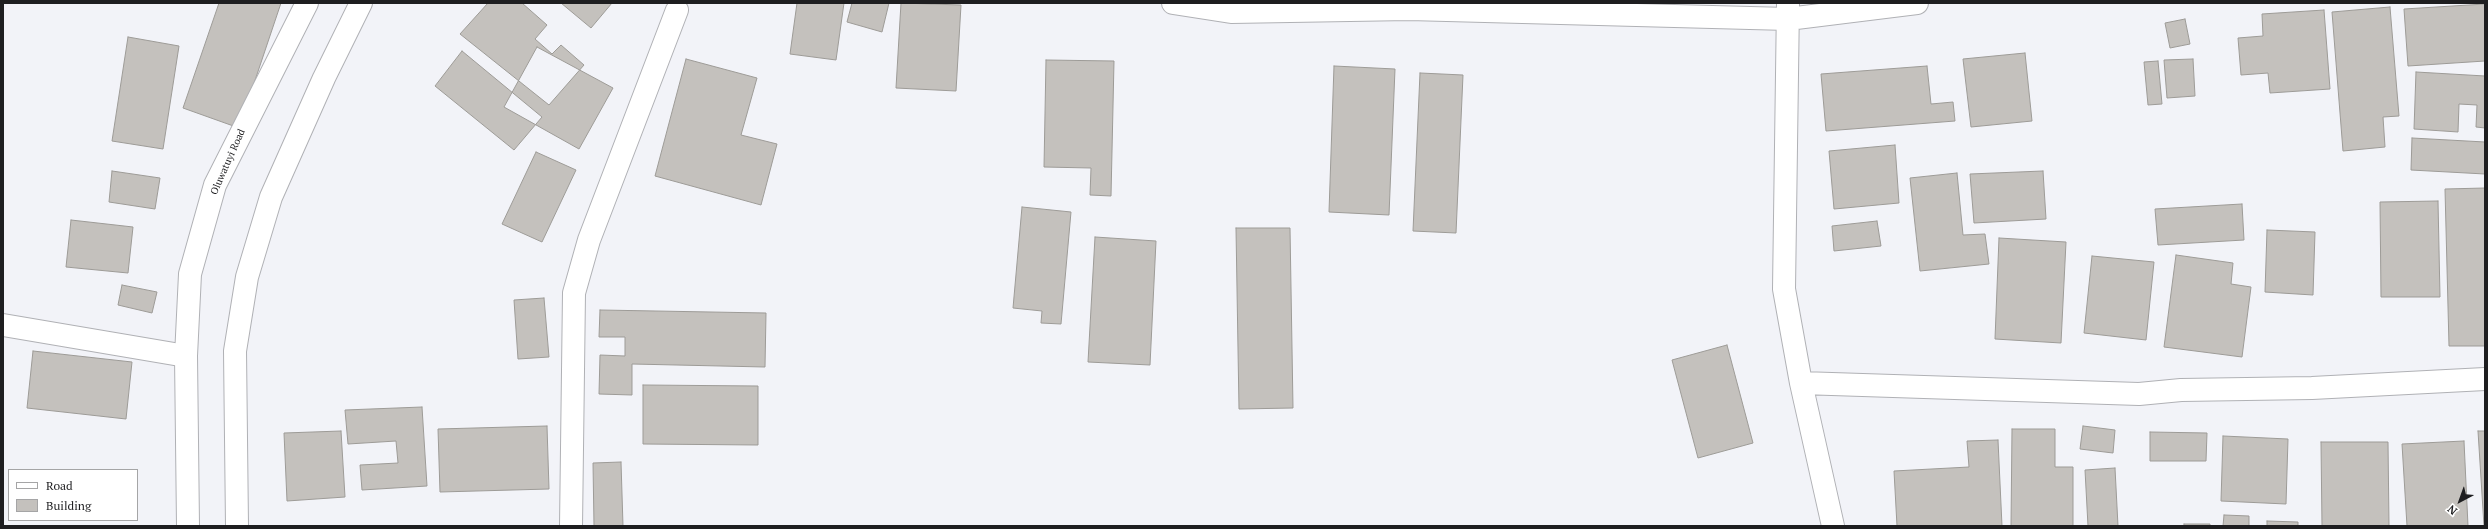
<!DOCTYPE html>
<html>
<head>
<meta charset="utf-8">
<style>
  body { margin:0 }
  #map { position:relative; width:2488px; height:529px; overflow:hidden; background:#f2f3f8; font-family:"PT Serif",serif }
  canvas { display:block }
  .frame { position:absolute; inset:0; border:4px solid #1e1e20; pointer-events:none }
  .legend { position:absolute; left:8px; top:469px; width:130px; height:52px; box-sizing:border-box; background:#fff; border:1px solid #a5a5a6; margin:0; padding:5px 7px; list-style:none; font-size:12px; color:#1e1e20 }
  .legend li { display:flex; align-items:center; gap:8px; height:20px }
  .legend b { width:20px; border:1px solid #a5a5a6 }
  .north { position:absolute; left:2440px; top:481px; width:40px; height:40px; -webkit-text-stroke:3px #fff; paint-order:stroke; rotate:221deg; font-size:11px; font-weight:700; line-height:16px; text-align:center; color:#1e1e20 }
  .north::after { content:''; display:block; margin:auto; width:14px; height:18px; background:#1e1e20; clip-path:polygon(50% 0,100% 100%,50% 72%,0 100%) }
</style>
</head>
<body>
<div id="map">
<canvas width="2488" height="529"></canvas>
<div class="frame"></div>
<ul class="legend">
<li><b style="height:5px;background:#fff"></b>Road</li>
<li><b style="height:11px;background:#c4c1bd"></b>Building</li>
</ul>
<div class="north">N</div>
</div>
<script>
const g = document.querySelector('canvas').getContext('2d');
g.lineJoin = 'round';
function paint(path, color) {
  g.fillStyle = color;
  g.fill(path, 'evenodd');
}
function shape(rows) {
  const path = new Path2D();
  for (const r of rows) {
    path.moveTo(r[0], r[1]);
    for (let i = 2; i < r.length; i += 2) path.lineTo(r[i], r[i + 1]);
  }
  return path;
}
function stroke(path, color, width, dash) {
  g.strokeStyle = color;
  g.lineWidth = width;
  g.lineCap = dash ? 'butt' : 'round';
  g.setLineDash(dash || []);
  g.stroke(path);
}
function label(font, color, halo, rows, align = 'center') {
  g.font = font + ' "PT Serif",serif';
  g.lineWidth = 3;
  g.setLineDash([]);
  g.textBaseline = 'middle';
  g.strokeStyle = halo;
  g.fillStyle = color;
  for (const [text, x, y, turn = 0] of rows) {
    g.save();
    g.translate(x, y);
    g.rotate((+turn || 0) * Math.PI / 180);
    g.textAlign = isNaN(turn) ? turn : align;
    if (halo) g.strokeText(text, 0, 0);
    g.fillText(text, 0, 0);
    g.restore();
  }
}
const building = shape([
  [219,3,281,3,239,128,183,108,219,3],
  [488,3,522,3,547,25,535,39,552,54,561,45,584,65,549,105,460,34,488,3],
  [561,3,612,3,591,28,561,3],
  [797,3,844,3,836,60,790,54,797,3],
  [852,3,889,3,882,32,847,22,852,3],
  [901,3,961,5,956,91,896,88,901,3],
  [2485,4,2485,61,2408,66,2404,9,2485,4],
  [2390,7,2399,116,2383,117,2385,147,2343,151,2332,12,2390,7],
  [2324,10,2330,89,2270,93,2268,73,2241,75,2238,38,2263,36,2262,14,2324,10],
  [2185,19,2190,44,2170,48,2165,23,2185,19],
  [128,37,179,46,163,149,112,141,128,37],
  [537,47,613,88,579,149,504,107,537,47],
  [462,51,542,117,514,150,435,86,462,51],
  [2025,53,2032,121,1971,127,1963,59,2025,53],
  [686,59,757,78,741,135,777,144,761,205,655,176,686,59],
  [2193,59,2195,96,2167,98,2164,60,2193,59],
  [1046,60,1114,61,1111,196,1090,195,1091,168,1044,167,1046,60],
  [2158,61,2162,104,2148,105,2144,62,2158,61],
  [1334,66,1395,69,1389,215,1329,212,1334,66],
  [1927,66,1931,104,1953,102,1955,121,1826,131,1821,74,1927,66],
  [2416,72,2485,76,2485,128,2476,127,2477,105,2459,104,2458,132,2414,129,2416,72],
  [1420,73,1463,75,1456,233,1413,231,1420,73],
  [2412,138,2485,142,2485,174,2411,170,2412,138],
  [1895,145,1899,203,1834,209,1829,151,1895,145],
  [536,152,576,170,542,242,502,224,536,152],
  [112,171,160,178,155,209,109,202,112,171],
  [2043,171,2046,219,1974,223,1970,174,2043,171],
  [1957,173,1963,235,1985,234,1989,264,1920,271,1910,178,1957,173],
  [2485,188,2485,346,2449,346,2445,189,2485,188],
  [2438,201,2440,297,2381,297,2380,202,2438,201],
  [2242,204,2244,240,2158,245,2155,209,2242,204],
  [1022,207,1071,212,1061,324,1041,323,1042,311,1013,308,1022,207],
  [71,220,133,227,128,273,66,267,71,220],
  [1877,221,1881,246,1834,251,1832,226,1877,221],
  [1236,228,1290,228,1293,408,1239,409,1236,228],
  [2267,230,2315,232,2313,295,2265,292,2267,230],
  [1095,237,1156,241,1150,365,1088,362,1095,237],
  [1999,238,2066,242,2061,343,1995,339,1999,238],
  [2176,255,2233,263,2231,284,2251,287,2242,357,2164,347,2176,255],
  [2092,256,2154,262,2146,340,2084,333,2092,256],
  [122,285,157,292,152,313,118,305,122,285],
  [544,298,549,357,518,359,514,300,544,298],
  [600,310,766,313,765,367,632,364,632,395,599,394,600,355,625,356,625,337,599,337,600,310],
  [1727,345,1753,443,1698,458,1672,360,1727,345],
  [33,351,132,362,126,419,27,408,33,351],
  [643,385,758,386,758,445,643,444,643,385],
  [422,407,427,486,362,490,360,465,398,463,396,441,348,444,345,410,422,407],
  [547,426,549,489,440,492,438,429,547,426],
  [2083,426,2115,430,2113,453,2080,449,2083,426],
  [2012,429,2055,429,2055,467,2073,467,2073,526,2011,526,2012,429],
  [341,431,345,497,287,501,284,433,341,431],
  [2478,431,2485,431,2485,526,2484,526,2478,431],
  [2150,432,2207,433,2206,461,2150,461,2150,432],
  [2223,436,2288,439,2286,504,2221,501,2223,436],
  [1998,440,2002,526,1897,526,1894,471,1969,467,1967,441,1998,440],
  [2464,441,2468,526,2407,526,2402,444,2464,441],
  [2321,442,2388,442,2389,526,2322,526,2321,442],
  [621,462,623,526,594,526,593,463,621,462],
  [2115,468,2118,526,2088,526,2085,470,2115,468],
  [2224,515,2249,516,2249,526,2223,526,2224,515],
  [2267,521,2298,522,2298,526,2267,526,2267,521],
  [2184,524,2210,524,2210,526,2184,526,2184,524]
]);
paint(building, '#c4c1bd');
stroke(building, '#9d9b97', 1);
const street = shape([
  [1173,3,1231,12,1409,9,1788,19,1917,3],
  [1788,3,1784,289,1801,383,1833,526],
  [3,325,186,356],
  [1801,383,2139,394,2181,390,2312,388,2485,379],
  [571,526,574,293,589,240,677,10]
]);
const secondary = shape([
  [188,526,186,356,190,274,215,185,307,3],
  [237,526,235,351,247,277,271,197,324,78,361,3]
]);
stroke(street, '#b0b1b5', 24);
stroke(secondary, '#b0b1b5', 24);
stroke(street, '#fff', 22);
stroke(secondary, '#fff', 22);
label('10px', '#1e1e20', '#fff', [
  ["Oluwatuyi Road",228,162,-66]
]);
</script>
</body>
</html>
